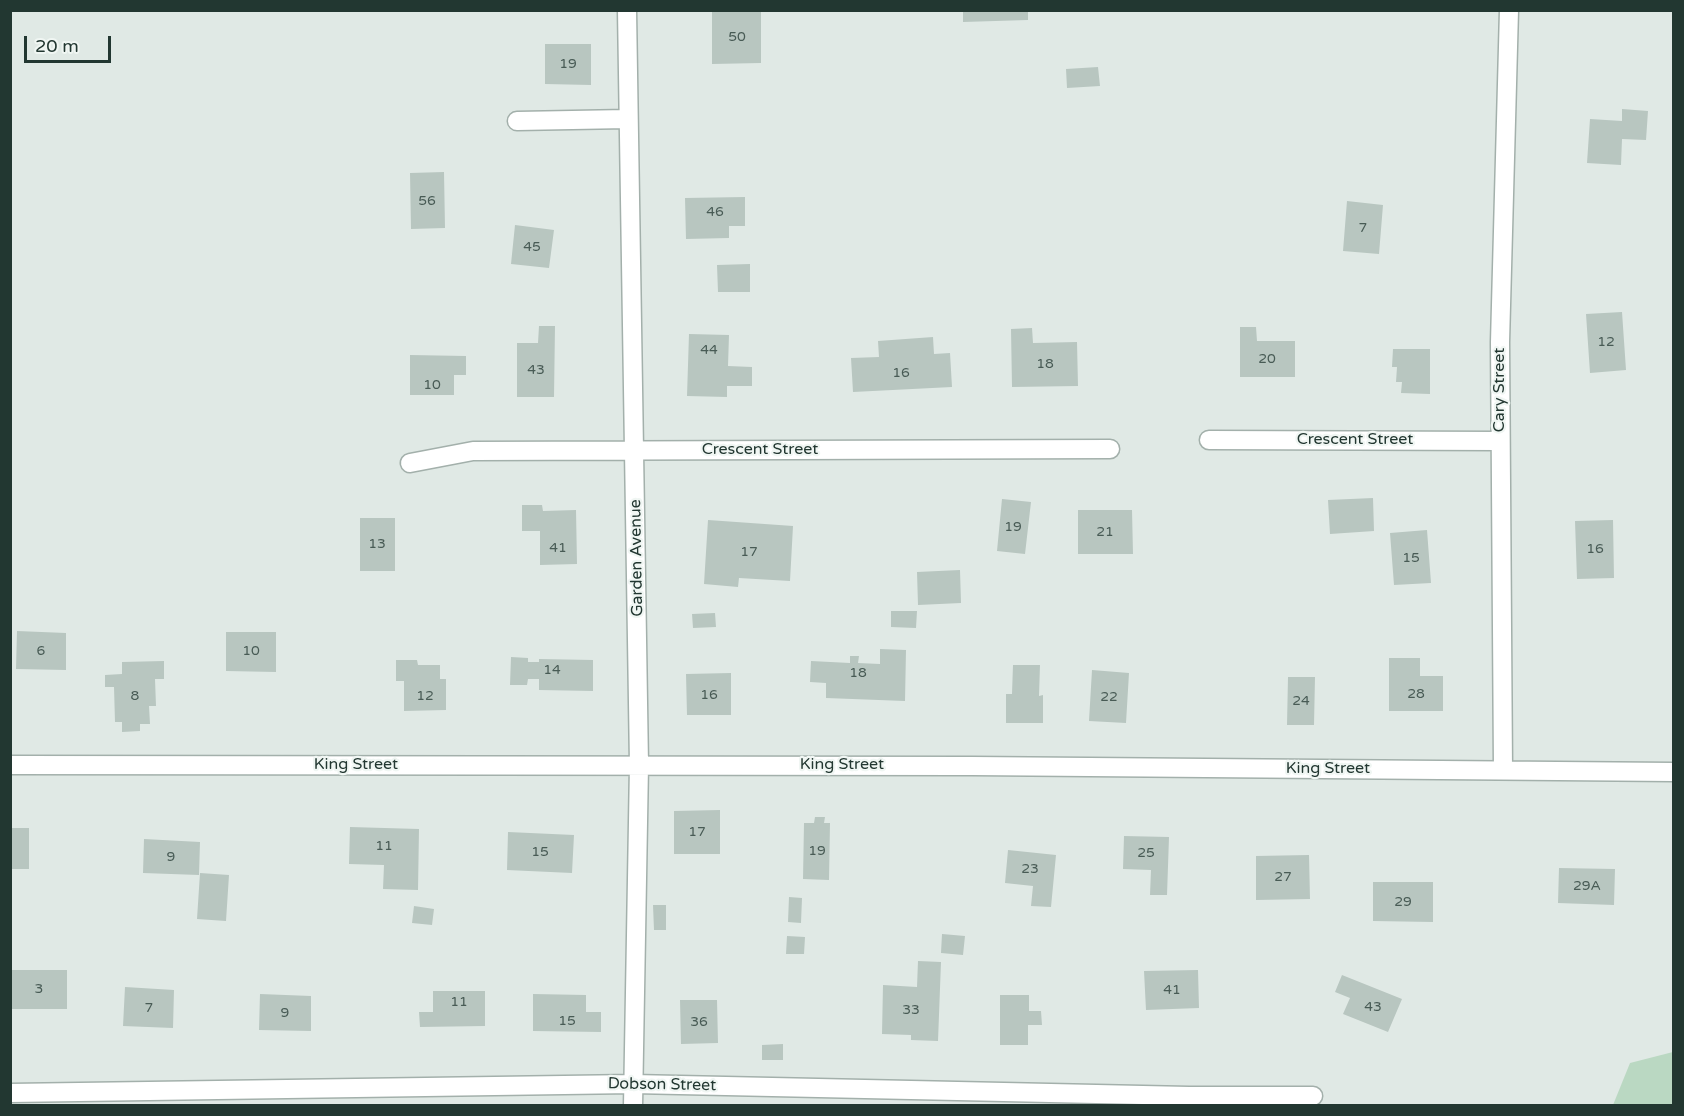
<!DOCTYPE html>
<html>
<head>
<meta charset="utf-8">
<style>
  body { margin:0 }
  #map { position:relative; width:1684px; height:1116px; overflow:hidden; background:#e0e9e5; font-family:"Varela Round",sans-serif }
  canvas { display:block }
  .frame { position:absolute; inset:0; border:12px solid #223731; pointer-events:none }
  .scale { position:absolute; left:24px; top:36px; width:87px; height:27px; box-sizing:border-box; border:3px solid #223731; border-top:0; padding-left:8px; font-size:18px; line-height:21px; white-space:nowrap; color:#223731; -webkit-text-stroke:4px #f0f6f3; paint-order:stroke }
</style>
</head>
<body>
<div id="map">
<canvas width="1684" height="1116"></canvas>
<div class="frame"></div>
<div class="scale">20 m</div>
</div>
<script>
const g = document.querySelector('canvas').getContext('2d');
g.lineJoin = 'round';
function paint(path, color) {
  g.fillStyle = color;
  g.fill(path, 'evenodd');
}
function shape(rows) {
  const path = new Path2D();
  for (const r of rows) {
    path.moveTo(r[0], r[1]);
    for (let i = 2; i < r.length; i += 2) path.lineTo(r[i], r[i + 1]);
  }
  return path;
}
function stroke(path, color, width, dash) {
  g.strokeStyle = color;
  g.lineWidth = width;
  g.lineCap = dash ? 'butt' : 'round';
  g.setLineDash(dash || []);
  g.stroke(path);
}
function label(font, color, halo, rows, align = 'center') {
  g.font = font + ' "Varela Round",sans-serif';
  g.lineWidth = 4.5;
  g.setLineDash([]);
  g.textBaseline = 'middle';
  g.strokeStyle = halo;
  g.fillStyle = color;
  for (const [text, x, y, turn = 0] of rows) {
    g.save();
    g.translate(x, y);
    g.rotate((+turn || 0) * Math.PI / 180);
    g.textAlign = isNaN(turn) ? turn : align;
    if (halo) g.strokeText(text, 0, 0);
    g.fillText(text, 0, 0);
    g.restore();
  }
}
paint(shape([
  [1673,1052,1673,1105,1613,1105,1630,1063]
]), '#bad8c2');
paint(shape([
  [712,10,761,10,761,63,712,64],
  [963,10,1028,10,1028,20,963,22],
  [545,44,591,44,591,85,545,84],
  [1098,67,1100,86,1067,88,1066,69],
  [1622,109,1648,111,1646,140,1622,139,1621,165,1587,163,1590,119,1622,121],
  [444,172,445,228,411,229,410,173],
  [745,197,745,226,729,226,729,238,686,239,685,198],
  [1347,201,1383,205,1379,254,1343,251],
  [515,225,554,230,549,268,511,264],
  [750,264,750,292,718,292,717,265],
  [1622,312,1626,370,1590,373,1586,314],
  [539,326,555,326,554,397,517,397,517,343,538,343],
  [1240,327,1256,327,1257,341,1295,341,1295,377,1240,377],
  [1032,328,1033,343,1077,342,1078,386,1012,387,1011,329],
  [689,334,729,335,728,366,752,367,752,386,727,386,727,397,687,396],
  [933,337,934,354,950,353,952,387,853,392,851,358,879,357,878,341],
  [1393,349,1430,349,1430,394,1401,393,1402,382,1396,382,1397,367,1392,367],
  [410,355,466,356,466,375,454,375,454,395,410,395],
  [1373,498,1374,531,1330,534,1328,500],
  [1002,499,1031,502,1025,554,997,551],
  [522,505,542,505,543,511,576,510,577,564,540,565,540,531,522,531],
  [1078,510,1132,510,1133,554,1078,554],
  [360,518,395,518,395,571,360,571],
  [708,520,793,526,790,581,739,578,738,587,704,584],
  [1613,520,1614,578,1577,579,1575,521],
  [1427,530,1431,583,1394,585,1390,533],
  [960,570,961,603,918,605,917,572],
  [891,611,917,611,916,628,891,627],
  [715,613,716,627,693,628,692,614],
  [17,631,66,633,66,670,16,669],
  [226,632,276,632,276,672,226,671],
  [880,649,906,650,905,701,826,698,826,683,810,682,811,661,850,663,850,656,859,656,858,663,880,664],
  [511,657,528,658,528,662,539,662,539,659,593,660,593,691,539,690,539,679,528,679,527,685,510,685],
  [1389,658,1420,658,1420,676,1443,676,1443,711,1389,711],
  [396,660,417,660,418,665,440,665,440,679,446,679,446,710,404,711,404,681,396,681],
  [164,661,164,679,155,679,156,706,149,706,150,724,140,724,140,731,122,732,122,722,115,722,114,687,105,687,105,675,122,674,122,662],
  [1013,665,1040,665,1039,696,1043,695,1043,723,1006,723,1006,694,1012,694],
  [1092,670,1129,673,1126,723,1089,721],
  [731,673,731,715,687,715,686,674],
  [1288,677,1315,677,1314,725,1287,725],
  [720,810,720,854,674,854,674,811],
  [815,817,825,817,824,823,830,823,829,880,803,879,804,823,814,823],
  [350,827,419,829,418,890,383,889,384,865,349,864],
  [10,828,29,828,29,869,10,869],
  [508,832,574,835,572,873,507,870],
  [1124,836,1169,837,1167,895,1150,895,1151,870,1123,869],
  [144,839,200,842,199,875,143,873],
  [1008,850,1056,855,1051,907,1031,906,1033,886,1005,883],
  [1309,855,1310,899,1256,900,1256,856],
  [1559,868,1615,869,1614,905,1558,903],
  [200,873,229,875,226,921,197,919],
  [1373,882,1433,882,1433,922,1373,921],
  [789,897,802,898,801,923,788,922],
  [653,905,666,905,666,930,654,930],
  [414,906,434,909,432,925,412,923],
  [942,934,965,936,963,955,941,953],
  [787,936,805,937,804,954,786,954],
  [918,961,941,962,938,1041,911,1040,911,1035,882,1034,883,985,917,987],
  [10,970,67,970,67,1009,10,1009],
  [1198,970,1199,1008,1146,1010,1144,971],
  [1342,975,1402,999,1388,1032,1343,1014,1350,998,1335,992],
  [125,987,174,990,173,1028,123,1026],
  [433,991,485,991,485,1026,420,1027,419,1012,433,1012],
  [260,994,311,996,311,1031,259,1030],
  [533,994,586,995,586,1012,601,1012,601,1032,533,1031],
  [1000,995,1029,995,1029,1011,1041,1011,1042,1025,1028,1025,1028,1045,1000,1045],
  [680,1000,717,1000,718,1043,681,1044],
  [783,1044,783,1060,762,1060,762,1045]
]), '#b8c6c0');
const minor = shape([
  [627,10,639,765,633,1106],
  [517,121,627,119],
  [1209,440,1500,441],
  [410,463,473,451,1110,449],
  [10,765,972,766,1674,772],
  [1503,770,1500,342,1509,10],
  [10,1093,633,1084,1189,1096,1313,1096]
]);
stroke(minor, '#a3b0ab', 21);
stroke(minor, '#fff', 18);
label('14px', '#485b55', null, [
  ["50",737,37],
  ["19",568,64],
  ["56",427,201],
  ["46",715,212],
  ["7",1363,228],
  ["45",532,247],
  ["12",1606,342],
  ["44",709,350],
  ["20",1267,359],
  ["18",1045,364],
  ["43",536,370],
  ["16",901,373],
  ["10",432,385],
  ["19",1013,527],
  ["21",1105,532],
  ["13",377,544],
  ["41",558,548],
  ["16",1595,549],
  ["17",749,552],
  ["15",1411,558],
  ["6",41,651],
  ["10",251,651],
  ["14",552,670],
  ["18",858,673],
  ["28",1416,694],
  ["16",709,695],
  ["8",135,696],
  ["12",425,696],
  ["22",1109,697],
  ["24",1301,701],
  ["17",697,832],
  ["11",384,846],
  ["19",817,851],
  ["15",540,852],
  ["25",1146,853],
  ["9",171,857],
  ["23",1030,869],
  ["27",1283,877],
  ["29A",1587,886],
  ["29",1403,902],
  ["3",39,989],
  ["41",1172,990],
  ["11",459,1002],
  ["43",1373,1007],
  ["7",149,1008],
  ["33",911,1010],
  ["9",285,1013],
  ["15",567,1021],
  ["36",699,1022]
]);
label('16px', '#223731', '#f0f6f3', [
  ["Cary Street",1500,390,-90],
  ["Crescent Street",1355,440],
  ["Crescent Street",760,450],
  ["Garden Avenue",637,558,-91],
  ["King Street",356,765],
  ["King Street",842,765],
  ["King Street",1328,769],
  ["Dobson Street",662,1085,1]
]);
</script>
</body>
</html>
